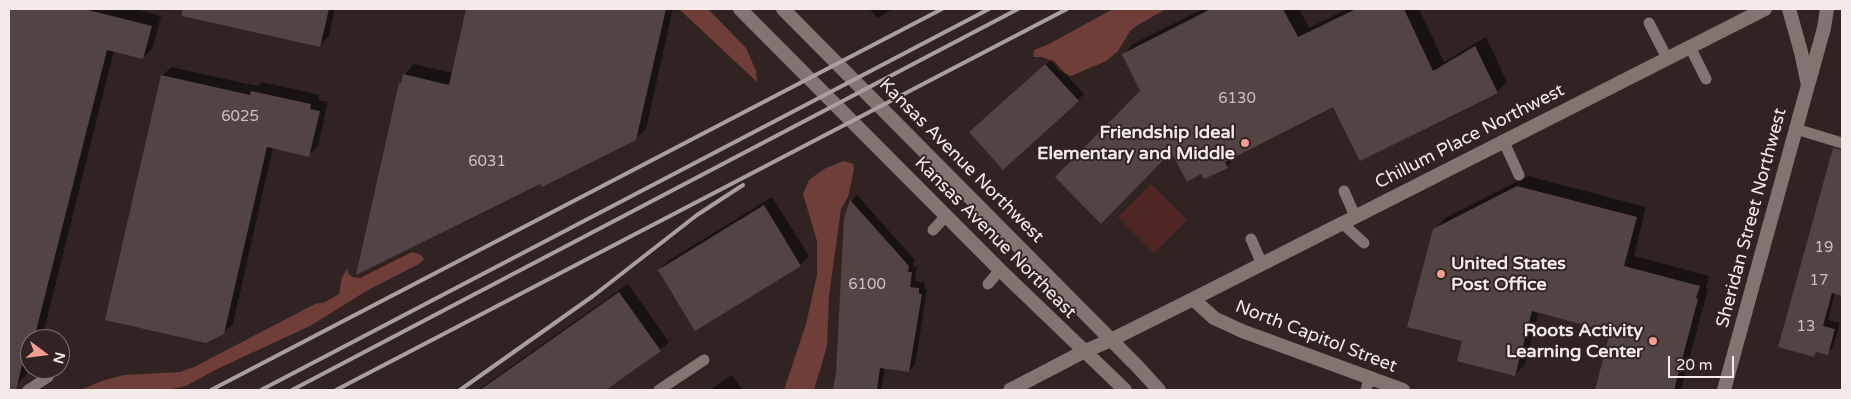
<!DOCTYPE html>
<html>
<head>
<meta charset="utf-8">
<style>
  body { margin:0 }
  #map { position:relative; width:1851px; height:399px; overflow:hidden; background:#302322; font-family:"Varela Round",sans-serif }
  canvas { display:block }
  .frame { position:absolute; inset:0; border:10px solid #f3eae9; pointer-events:none }
  .north { position:absolute; left:20px; top:329px; width:50px; height:50px; box-sizing:border-box; background:#302322; border:1px solid #7e7372; border-radius:50%; rotate:105deg; font-size:14px; font-weight:700; line-height:20px; text-align:center; color:#f3eae9 }
  .north::after { content:''; display:block; margin:auto; width:18px; height:22px; background:#f59c93; clip-path:polygon(50% 0,100% 100%,50% 72%,0 100%) }
  .scale { position:absolute; left:1668px; top:356px; width:66px; height:22px; box-sizing:border-box; border:2px solid #f3eae9; border-top:0; padding-left:6px; font-size:15px; line-height:18px; white-space:nowrap; color:#f3eae9; -webkit-text-stroke:4px #302322; paint-order:stroke }
</style>
</head>
<body>
<div id="map">
<canvas width="1851" height="399"></canvas>
<div class="frame"></div>
<div class="north">N</div>
<div class="scale">20 m</div>
</div>
<script>
const g = document.querySelector('canvas').getContext('2d');
g.lineJoin = 'round';
function paint(path, color) {
  g.fillStyle = color;
  g.fill(path, 'evenodd');
}
function shape(rows) {
  const path = new Path2D();
  for (const r of rows) {
    path.moveTo(r[0], r[1]);
    for (let i = 2; i < r.length; i += 2) path.lineTo(r[i], r[i + 1]);
  }
  return path;
}
function stroke(path, color, width, dash) {
  g.strokeStyle = color;
  g.lineWidth = width;
  g.lineCap = dash ? 'butt' : 'round';
  g.setLineDash(dash || []);
  g.stroke(path);
}
function label(font, color, halo, rows, align = 'center') {
  g.font = font + ' "Varela Round",sans-serif';
  g.lineWidth = 4;
  g.setLineDash([]);
  g.textBaseline = 'middle';
  g.strokeStyle = halo;
  g.fillStyle = color;
  for (const [text, x, y, turn = 0] of rows) {
    g.save();
    g.translate(x, y);
    g.rotate((+turn || 0) * Math.PI / 180);
    g.textAlign = isNaN(turn) ? turn : align;
    if (halo) g.strokeText(text, 0, 0);
    g.fillText(text, 0, 0);
    g.restore();
  }
}
paint(shape([
  [1151,184,1187,220,1154,253,1118,217]
]), '#4d2623');
paint(shape([
  [679,9,708,9,746,48,756,71,757,82],
  [1113,9,1166,9,1136,26,1130,31,1118,51,1106,61,1071,76,1060,71,1050,60,1042,57,1033,57,1034,50,1047,45],
  [843,161,853,164,854,170,848,197,841,209,829,296,827,346,814,390,784,390,806,324,817,275,817,241,803,194,809,180,824,169],
  [412,252,421,255,424,259,419,264,368,290,310,326,217,369,186,386,168,390,80,390,102,381,124,375,180,372,194,367,315,304,325,302,339,294,342,277,348,268,348,273,352,277,360,278]
]), '#703e39');
paint(shape([
  [9,9,134,9,161,16,153,47,143,58,114,50,42,339,30,339,30,361,27,374,17,384,9,378],
  [189,9,335,9,329,36,319,46,187,16],
  [467,9,673,9,646,129,635,139,400,84,404,75,414,64,453,73],
  [869,9,893,9,878,18],
  [1203,9,1299,9,1309,28,1347,9,1419,9,1444,62,1486,37,1507,82,1497,92,1333,106,1237,155,1237,156,1227,167,1142,91,1123,55,1133,44],
  [1052,59,1084,94,1078,100,976,126],
  [171,67,257,86,262,82,320,95,318,100,328,102,318,146,309,155,273,147,233,324,223,333,162,76],
  [1838,149,1842,150,1842,294,1835,293,1828,320,1840,323,1833,347,1827,353,1818,351,1814,355,1832,155],
  [1528,176,1646,207,1634,256,1709,276,1706,288,1708,289,1681,390,1596,390,1612,332,1539,311,1525,364,1515,375,1464,341,1435,229,1445,218],
  [857,195,914,259,913,266,917,266,915,281,925,283,924,288,927,289,915,365,909,371,885,367,881,390,834,390,837,374,845,218,851,201],
  [772,197,809,256,800,265,659,270,668,261],
  [628,284,669,342,660,350,604,390,478,390],
  [732,375,742,390,710,390]
]), '#0007');
paint(shape([
  [9,9,84,9,152,26,143,59,107,50,34,339,30,339,30,354,25,353,16,390,9,390],
  [182,9,329,9,320,47,182,16],
  [466,9,666,9,636,140,542,187,540,184,356,275,399,83,401,83,403,74,449,85],
  [1211,9,1283,9,1298,37,1356,9,1404,9,1433,71,1475,46,1498,93,1360,161,1333,107,1225,162,1228,168,1204,179,1201,174,1187,182,1171,152,1101,224,1055,177,1140,91,1122,54],
  [1045,64,1079,101,1003,170,969,132],
  [161,75,250,95,251,91,311,104,310,109,320,111,309,157,267,147,224,334,206,343,105,320],
  [1833,148,1842,150,1842,296,1832,293,1823,326,1835,329,1828,355,1816,352,1814,357,1778,347],
  [1517,186,1637,217,1624,266,1700,286,1696,298,1698,299,1674,390,1595,390,1610,332,1532,311,1515,376,1457,361,1462,341,1407,327,1433,229],
  [850,200,909,266,908,272,912,272,910,287,919,288,919,294,922,294,909,372,880,368,877,390,833,390,836,373,844,218],
  [764,205,801,266,695,331,658,270],
  [619,292,661,351,606,390,480,390]
]), '#524442');
stroke(shape([
  [1649,23,1667,58],
  [1690,47,1706,79],
  [1796,129,1842,143],
  [1503,140,1519,175],
  [1344,191,1355,216],
  [1342,223,1364,243],
  [933,230,946,216],
  [1251,239,1262,264],
  [988,284,1000,270],
  [28,390,48,377],
  [659,390,704,360],
  [1366,390,1369,379]
]), '#837371', 11);
stroke(shape([
  [1809,82,1824,28,1827,9],
  [1193,299,1214,318,1242,331,1403,390],
  [1010,390,1083,352,1111,340,1193,299,1765,9],
  [1724,390,1808,85,1801,52,1789,9]
]), '#837371', 14);
stroke(shape([
  [740,9,1000,270,1125,390],
  [783,9,1138,367,1159,390]
]), '#837371', 14);
stroke(shape([
  [211,390,942,9],
  [261,390,989,9],
  [292,390,1018,9],
  [336,390,1067,9],
  [460,390,593,296,697,215,743,185]
]), '#a99f9e', 4);
for (const [x, y, r, color] of [
  [1245,143,5,"#f59c93"],
  [1441,274,5,"#f59c93"],
  [1653,341,5,"#f59c93"]
]) {
  const dot = new Path2D();
  dot.arc(x, y, r, 0, 2 * Math.PI);
  g.fillStyle = color;
  g.fill(dot);
  stroke(dot, '#302322', 2);
}
label('15px', '#cbc0bf', null, [
  ["6130",1237,99],
  ["6025",240,117],
  ["6031",487,162],
  ["19",1824,248],
  ["17",1819,281],
  ["6100",867,285],
  ["13",1806,327]
]);
label('bold 18px', '#f3eae9', '#302322', [
  ["Friendship Ideal",1235,133],
  ["Elementary and Middle",1235,154],
  ["United States",1451,264,"left"],
  ["Post Office",1451,285,"left"],
  ["Roots Activity",1643,331],
  ["Learning Center",1643,352]
], 'right');
label('18px', '#f3eae9', '#302322', [
  ["Chillum Place Northwest",1470,137,-27],
  ["Kansas Avenue Northwest",961,161,45],
  ["Sheridan Street Northwest",1752,218,-75],
  ["Kansas Avenue Northeast",995,238,45],
  ["North Capitol Street",1316,337,21]
]);
</script>
</body>
</html>
